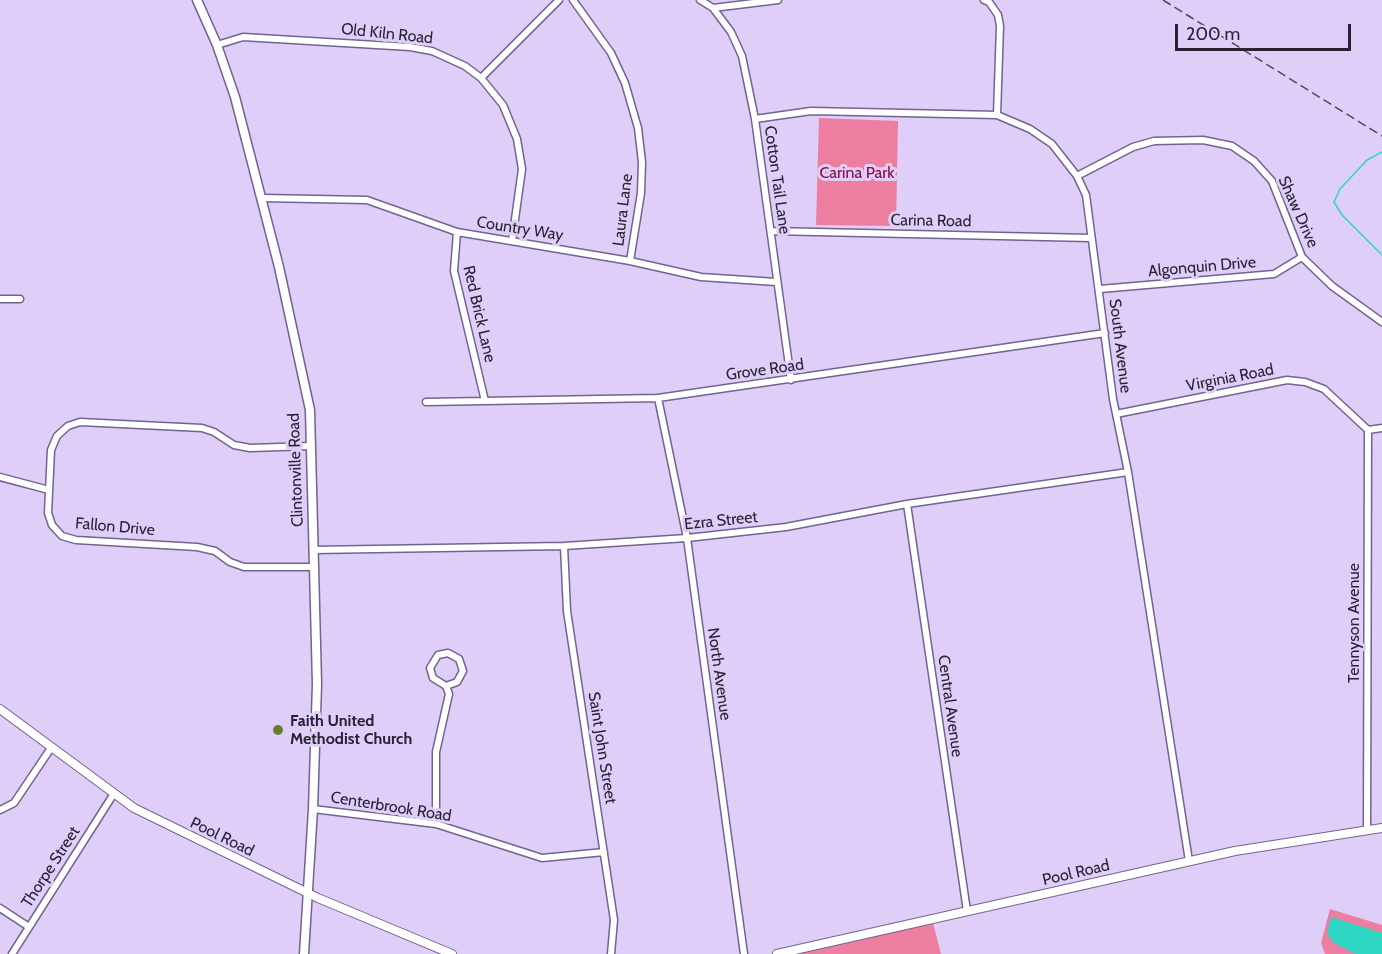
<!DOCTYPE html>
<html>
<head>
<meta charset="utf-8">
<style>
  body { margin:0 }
  #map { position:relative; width:1382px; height:954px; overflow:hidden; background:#decef8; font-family:Cabin,sans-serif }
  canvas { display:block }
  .scale { position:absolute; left:1175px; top:24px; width:176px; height:27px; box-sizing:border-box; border:3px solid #292235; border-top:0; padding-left:8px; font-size:18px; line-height:21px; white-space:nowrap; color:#292235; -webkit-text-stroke:4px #decef8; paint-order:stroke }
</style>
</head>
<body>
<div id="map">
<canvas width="1382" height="954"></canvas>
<div class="scale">200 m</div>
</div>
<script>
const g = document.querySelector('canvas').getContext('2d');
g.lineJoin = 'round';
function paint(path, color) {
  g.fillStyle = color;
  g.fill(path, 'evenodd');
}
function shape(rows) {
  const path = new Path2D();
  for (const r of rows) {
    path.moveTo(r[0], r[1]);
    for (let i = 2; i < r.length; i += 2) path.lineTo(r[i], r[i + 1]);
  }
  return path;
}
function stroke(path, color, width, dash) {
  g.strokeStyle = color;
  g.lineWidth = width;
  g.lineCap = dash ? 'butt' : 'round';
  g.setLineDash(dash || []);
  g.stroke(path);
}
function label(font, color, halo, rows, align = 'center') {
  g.font = font + ' Cabin,sans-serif';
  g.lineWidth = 6;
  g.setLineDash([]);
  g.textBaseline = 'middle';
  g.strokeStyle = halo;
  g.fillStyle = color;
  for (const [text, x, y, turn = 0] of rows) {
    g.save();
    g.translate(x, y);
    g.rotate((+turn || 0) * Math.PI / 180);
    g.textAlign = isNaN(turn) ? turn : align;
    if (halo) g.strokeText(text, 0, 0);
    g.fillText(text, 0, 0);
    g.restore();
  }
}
paint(shape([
  [819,118,898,121,896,226,816,225],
  [1330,909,1382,925,1382,954,1325,954,1321,943],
  [933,923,941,954,791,954]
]), '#ed7e9f');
paint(shape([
  [1331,917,1382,933,1382,954,1356,954,1334,943,1327,934]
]), '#2dd7c3');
stroke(shape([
  [1382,152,1367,160,1340,189,1334,202,1342,215,1382,255]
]), '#2dd7c3', 1.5);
const minor = shape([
  [573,0,611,53,625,83,638,128,642,162,641,193,630,261],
  [700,0,713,8,731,32,742,56,755,119,791,380],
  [984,0,989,2,998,15,1000,26,997,115],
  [713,8,778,0],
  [217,45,243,37,410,47,432,51,465,66,481,78,503,105,517,139,522,169,512,241],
  [481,78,559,0],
  [755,119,811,111,997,115,1030,129,1052,144,1077,176,1086,195,1113,399,1128,472,1189,861],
  [1077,176,1133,147,1154,141,1203,140,1232,146,1254,161,1272,181,1302,257,1332,286,1382,322],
  [262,198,367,200,457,232,630,261,701,277,776,282],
  [771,231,1091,238],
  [457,232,454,271,485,401],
  [1100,289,1274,274,1302,257],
  [0,299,20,299],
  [658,398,687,538,744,954],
  [426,402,658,398,1105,333],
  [1116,414,1287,380,1305,382,1324,389,1368,430],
  [311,446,250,448,234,445,214,432,202,428,80,422,68,426,57,436,51,450,48,513,52,525,62,536,76,540,197,547,215,551,230,562,244,567,313,567],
  [0,477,49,490],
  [907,504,967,911],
  [564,546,567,611,614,920,611,954],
  [313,550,564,546,687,538,786,527,907,504,1128,472],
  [313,809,436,824,542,858,604,852],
  [0,810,14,803,51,748],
  [436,824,436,752,449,694,446,686,433,678,430,668,438,655,448,653,459,659,463,671,457,682,446,686],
  [1367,830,1368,430,1382,428],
  [0,908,29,927],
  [12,954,113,795]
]);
const tertiary = shape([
  [0,709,134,808,318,898,452,954],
  [777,954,1235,851,1382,828]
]);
const secondary = shape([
  [197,0,217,45,235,97,279,267,310,410,317,684,313,809,304,954]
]);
stroke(minor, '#746290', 9);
stroke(tertiary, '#746290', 10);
stroke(secondary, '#746290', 11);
stroke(minor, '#fff', 6);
stroke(tertiary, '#fff', 8);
stroke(secondary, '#fff', 8);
stroke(shape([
  [1163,0,1382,136]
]), '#514860', 1.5, [9, 4.5]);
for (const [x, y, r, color] of [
  [278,730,6,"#687c2d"]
]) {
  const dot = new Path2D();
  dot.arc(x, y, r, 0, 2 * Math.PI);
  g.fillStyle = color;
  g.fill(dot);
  stroke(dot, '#decef8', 2);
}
label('16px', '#292235', '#decef8', [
  ["Old Kiln Road",387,34,6],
  ["Cotton Tail Lane",777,180,82],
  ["Laura Lane",623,210,-83],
  ["Shaw Drive",1298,212,66],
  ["Carina Road",931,221,1],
  ["Country Way",520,229,9],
  ["Algonquin Drive",1202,267,-5],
  ["Red Brick Lane",479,314,77],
  ["South Avenue",1120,346,83],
  ["Grove Road",765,370,-8],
  ["Virginia Road",1230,378,-11],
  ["Clintonville Road",296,470,-92],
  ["Ezra Street",721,521,-6],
  ["Fallon Drive",115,527,5],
  ["Tennyson Avenue",1354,623,-90],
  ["North Avenue",719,674,82],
  ["Central Avenue",950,706,82],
  ["Saint John Street",602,748,81],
  ["Centerbrook Road",391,807,9],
  ["Pool Road",222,837,26],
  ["Thorpe Street",51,867,-57],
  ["Pool Road",1076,873,-13]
]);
label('16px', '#890c43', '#decef8', [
  ["Carina Park",857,173]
]);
label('bold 16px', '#292235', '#decef8', [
  ["Faith United",290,721],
  ["Methodist Church",290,739]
], 'left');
</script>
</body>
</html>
